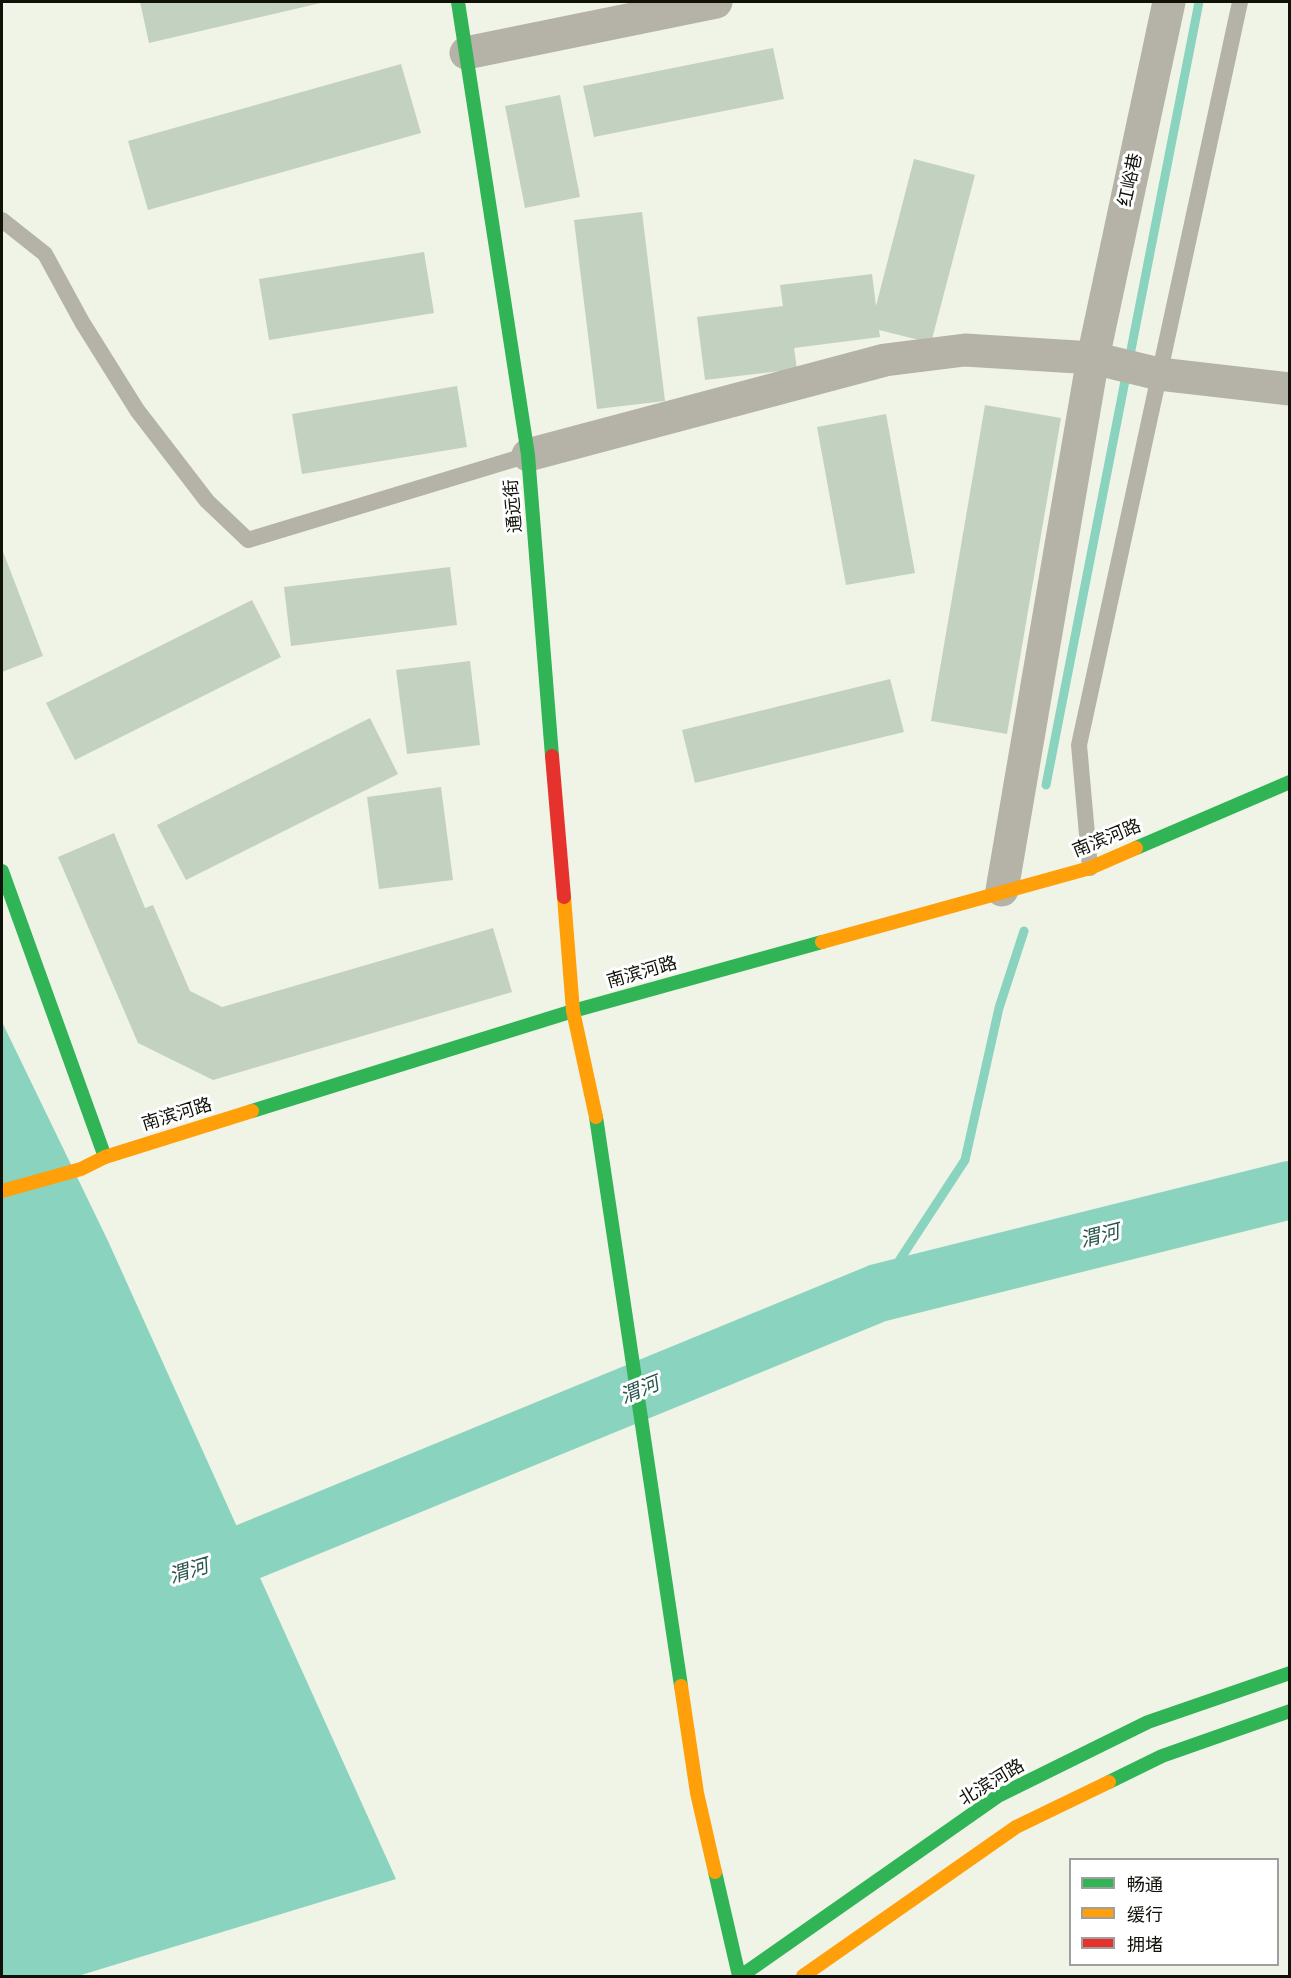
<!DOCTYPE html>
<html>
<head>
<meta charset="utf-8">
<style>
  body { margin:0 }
  #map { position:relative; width:1291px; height:1978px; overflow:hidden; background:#f0f4e7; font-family:"Space Grotesk","Noto Sans SC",sans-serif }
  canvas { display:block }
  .frame { position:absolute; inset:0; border:3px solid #10120a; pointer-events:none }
  .legend { position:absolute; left:1069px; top:1858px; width:210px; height:108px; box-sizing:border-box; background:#fff; border:2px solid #9fa09d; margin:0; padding:8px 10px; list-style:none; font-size:18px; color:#10120a }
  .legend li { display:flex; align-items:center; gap:12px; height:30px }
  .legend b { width:30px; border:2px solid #9fa09d }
</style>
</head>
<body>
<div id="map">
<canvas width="1291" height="1978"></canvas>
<div class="frame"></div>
<ul class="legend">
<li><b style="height:8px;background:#30b455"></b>畅通</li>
<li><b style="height:8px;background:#ff9f0a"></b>缓行</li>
<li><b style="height:8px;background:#e5322d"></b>拥堵</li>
</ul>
</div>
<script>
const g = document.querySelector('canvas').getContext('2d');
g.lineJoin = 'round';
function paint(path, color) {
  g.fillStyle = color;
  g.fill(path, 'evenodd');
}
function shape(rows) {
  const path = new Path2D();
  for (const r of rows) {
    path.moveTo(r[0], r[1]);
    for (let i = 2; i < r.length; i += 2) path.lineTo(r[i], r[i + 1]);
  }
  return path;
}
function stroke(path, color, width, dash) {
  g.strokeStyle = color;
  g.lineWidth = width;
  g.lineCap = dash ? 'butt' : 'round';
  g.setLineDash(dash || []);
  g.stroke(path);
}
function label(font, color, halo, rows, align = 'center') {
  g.font = font + ' "Space Grotesk","Noto Sans SC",sans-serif';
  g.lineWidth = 6;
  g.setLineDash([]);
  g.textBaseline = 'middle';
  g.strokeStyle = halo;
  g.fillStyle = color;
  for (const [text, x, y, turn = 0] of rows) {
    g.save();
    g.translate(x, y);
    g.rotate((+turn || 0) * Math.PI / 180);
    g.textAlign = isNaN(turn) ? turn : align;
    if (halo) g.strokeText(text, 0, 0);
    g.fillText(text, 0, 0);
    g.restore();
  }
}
paint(shape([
  [2,1022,108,1241,396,1879,78,1976,2,1976]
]), '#8ad4bf');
stroke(shape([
  [1046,785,1199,2],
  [878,1293,965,1160,999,1008,1024,931]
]), '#8ad4bf', 9);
stroke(shape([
  [172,1577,228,1560,878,1293,1290,1190]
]), '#8ad4bf', 58);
paint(shape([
  [140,2,325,2,149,43],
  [773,48,784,99,594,137,583,86],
  [401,64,421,133,148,210,128,141],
  [560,95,580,197,525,208,505,106],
  [914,159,975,175,931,343,879,330,880,337,794,348,797,369,705,380,697,317,783,306,780,285,872,274,876,306],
  [642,212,665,401,597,409,574,220],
  [424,252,434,313,269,340,259,279],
  [457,386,467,447,302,474,292,414],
  [985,405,1061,418,1007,734,931,721],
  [886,414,915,573,846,585,817,427],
  [2,549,43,656,2,672],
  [450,567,457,625,291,646,284,587],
  [252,600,281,657,75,760,46,703],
  [470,661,480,745,407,754,396,670],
  [890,679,904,732,695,783,682,730],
  [370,718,398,774,186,880,157,825],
  [441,787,453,880,379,889,367,797],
  [114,833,145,908,153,905,190,991,222,1007,493,928,512,992,213,1080,138,1043,58,857]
]), '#c3d1c1');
stroke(shape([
  [2,220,45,254,82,322,137,410,207,501,248,540,528,455],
  [1090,868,1079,745,1240,2]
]), '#b5b3a7', 16);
stroke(shape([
  [466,53,716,2],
  [528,455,885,360,965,350,1093,358,1159,374,1290,389],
  [1002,890,1093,358,1169,2]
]), '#b5b3a7', 33);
stroke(shape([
  [458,2,528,455,552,756],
  [1136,848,1290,782],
  [2,871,105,1157],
  [252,1111,573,1011,822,942],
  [596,1117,681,1686],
  [1109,1782,1162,1756,1290,1711],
  [715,1872,739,1976],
  [741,1976,998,1796,1148,1722,1290,1673]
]), '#30b455', 14);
stroke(shape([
  [564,897,573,1011,596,1117],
  [822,942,1090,868,1136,848],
  [2,1191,81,1169,105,1157,252,1111],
  [681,1686,697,1793,715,1872],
  [803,1976,1016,1827,1109,1782]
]), '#ff9f0a', 14);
stroke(shape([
  [552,756,564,897]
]), '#e5322d', 14);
label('18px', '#10120a', '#fff', [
  ["红峪巷",1131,180,-78],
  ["通远街",514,506,-95],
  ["南滨河路",1107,839,-22],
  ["南滨河路",642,973,-16],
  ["南滨河路",177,1115,-17],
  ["北滨河路",992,1783,-31]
]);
label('italic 20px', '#29564b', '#fff', [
  ["渭河",1100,1237,-14],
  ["渭河",640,1391,-22],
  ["渭河",189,1572,-17]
]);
</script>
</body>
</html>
